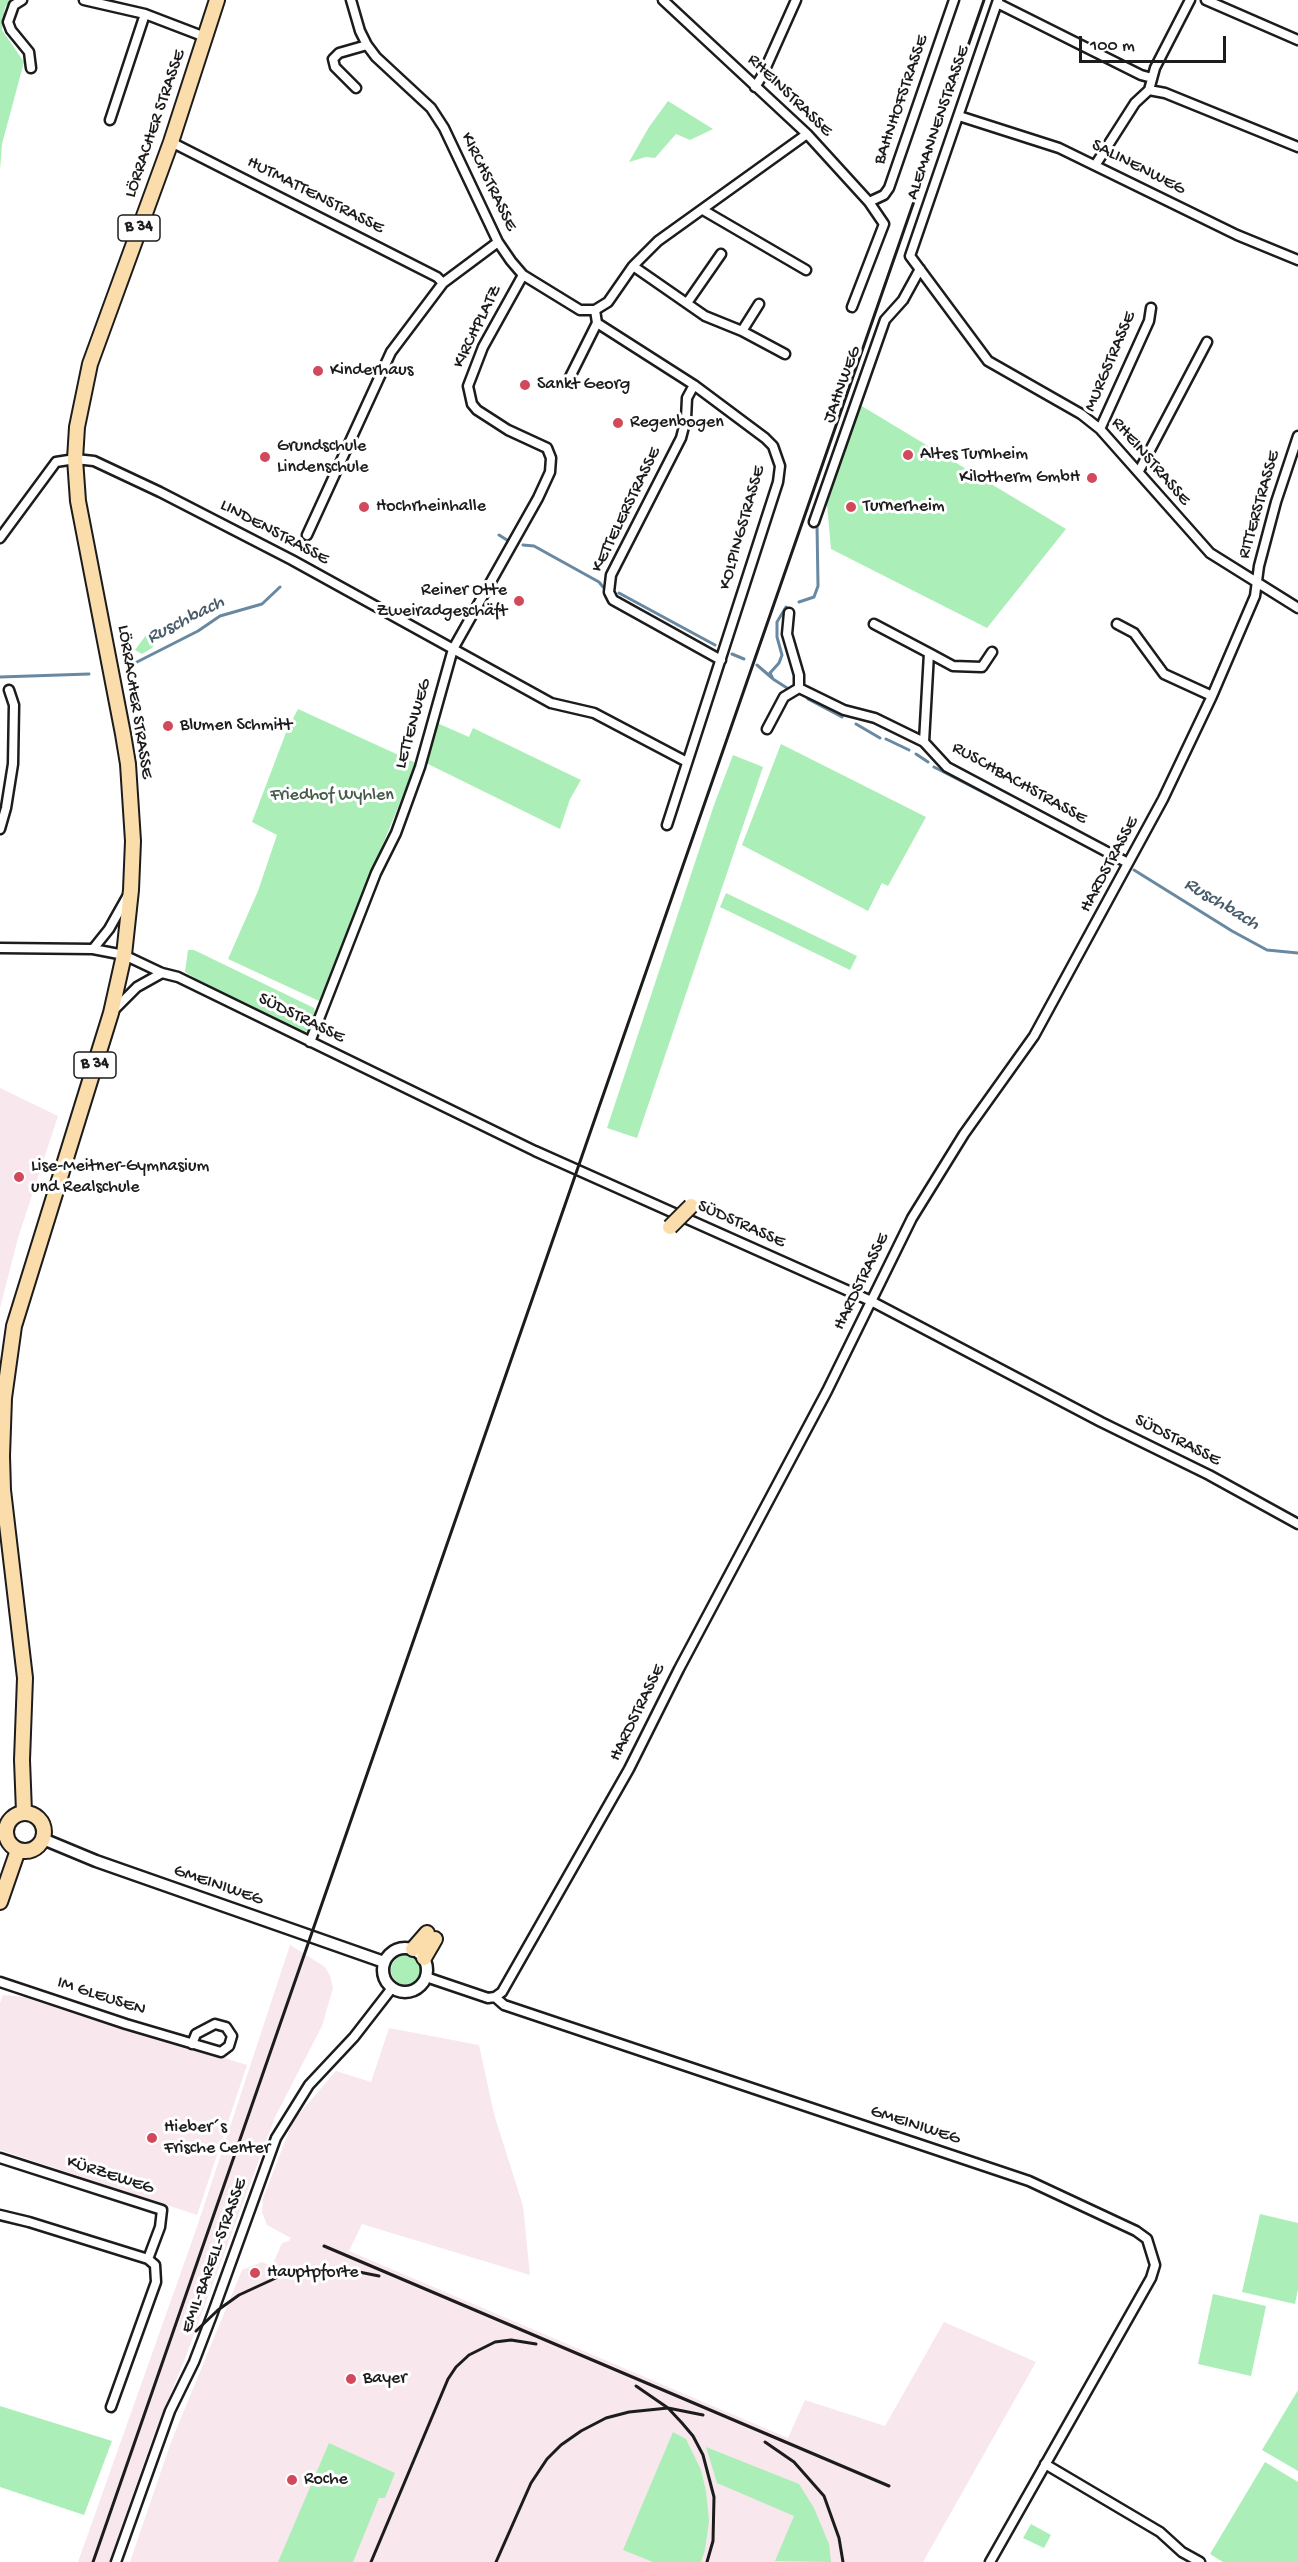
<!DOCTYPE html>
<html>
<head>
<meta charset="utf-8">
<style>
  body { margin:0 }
  #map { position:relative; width:1298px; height:2562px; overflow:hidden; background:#fff; font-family:"Gochi Hand",sans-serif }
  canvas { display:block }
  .scale { position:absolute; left:1079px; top:36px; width:147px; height:27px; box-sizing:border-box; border:3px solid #1c1c1c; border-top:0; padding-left:8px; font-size:18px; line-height:21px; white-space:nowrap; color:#1c1c1c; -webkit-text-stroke:4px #fff; paint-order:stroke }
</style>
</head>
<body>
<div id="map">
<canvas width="1298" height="2562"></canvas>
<div class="scale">100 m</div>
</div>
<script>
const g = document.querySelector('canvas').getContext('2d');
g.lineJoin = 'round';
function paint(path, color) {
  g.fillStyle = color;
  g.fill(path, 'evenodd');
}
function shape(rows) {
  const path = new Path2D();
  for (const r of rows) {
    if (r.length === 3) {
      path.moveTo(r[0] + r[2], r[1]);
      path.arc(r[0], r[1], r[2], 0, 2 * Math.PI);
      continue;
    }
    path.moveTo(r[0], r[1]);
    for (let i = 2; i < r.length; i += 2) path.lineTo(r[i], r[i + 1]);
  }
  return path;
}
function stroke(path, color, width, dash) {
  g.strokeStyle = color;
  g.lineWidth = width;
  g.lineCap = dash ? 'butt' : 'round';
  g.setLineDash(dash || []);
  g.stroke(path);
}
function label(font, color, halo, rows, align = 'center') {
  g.font = font + ' "Gochi Hand",sans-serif';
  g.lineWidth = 6;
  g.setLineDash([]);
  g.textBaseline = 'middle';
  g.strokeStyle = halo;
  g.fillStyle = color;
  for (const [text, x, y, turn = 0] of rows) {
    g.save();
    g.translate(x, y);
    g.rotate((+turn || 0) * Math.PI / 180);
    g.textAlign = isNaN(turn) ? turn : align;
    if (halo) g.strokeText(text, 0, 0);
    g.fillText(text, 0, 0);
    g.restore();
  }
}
paint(shape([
  [0,1088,58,1116,18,1238,0,1308],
  [290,1945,325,1967,330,1976,333,1988,322,2026,275,2117,184,2361,154,2434,109,2562,78,2562,197,2227],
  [3,1995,26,1997,247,2065,197,2215,0,2150,0,2003],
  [389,2028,479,2045,494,2114,523,2206,530,2275,362,2224,349,2251,788,2438,805,2400,885,2426,944,2322,1036,2362,923,2562,130,2562,171,2442,242,2270,262,2262,272,2266,282,2243,289,2241,291,2238,267,2225,262,2212,263,2198,293,2121,336,2071,371,2082]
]), '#f8e7ed');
paint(shape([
  [0,0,11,0,5,7,2,30,24,62,2,144,0,170],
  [668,101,713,129,690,140,676,134,655,158,646,157,629,162,649,127],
  [860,405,1066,529,987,628,831,549,827,504],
  [152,627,162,633,152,648,142,654,135,650],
  [298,709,416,763,319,1001,228,959,258,891,277,835,252,822,287,730],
  [437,723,469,737,473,728,581,780,570,799,560,829,426,763],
  [781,744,926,817,888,886,882,883,868,911,742,845],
  [733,755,763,767,637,1138,607,1128,714,805],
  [726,893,857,956,850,970,720,907],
  [188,950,194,950,314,1008,316,1016,311,1029,303,1033,195,978,185,972],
  [406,1970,15],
  [1260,2214,1298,2223,1298,2289,1295,2304,1242,2292],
  [1213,2294,1266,2306,1251,2376,1198,2364],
  [1298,2390,1298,2471,1262,2450],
  [0,2406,112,2441,84,2515,0,2487],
  [673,2432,686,2439,701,2470,706,2491,709,2521,705,2550,701,2562,653,2562,623,2550],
  [329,2443,395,2473,385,2498,379,2498,353,2562,278,2562],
  [706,2447,799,2484,814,2508,829,2544,831,2562,775,2561,794,2516,717,2483],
  [1265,2462,1298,2482,1298,2562,1223,2562,1210,2554],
  [1031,2524,1051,2535,1044,2548,1023,2538]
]), '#aceeb7');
stroke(shape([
  [499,535,507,540],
  [523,545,534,546,599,582,603,587],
  [619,593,715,645],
  [799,602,814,597,818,586,817,524],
  [786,607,777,622,777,637,782,655,779,663,770,673,773,679,787,688],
  [732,654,744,659],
  [135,663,198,631,220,616,262,604,280,587],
  [757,665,772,678],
  [0,677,89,674],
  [808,699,842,717],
  [856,724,880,738],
  [886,739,909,750],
  [916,754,928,762],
  [934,767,1087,846],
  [1134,870,1232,931,1267,950,1298,953]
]), '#6889a1', 3);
const minor = shape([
  [22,0,14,5,8,22,11,30,29,52,31,68],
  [84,0,145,14,205,37],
  [351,0,360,31,367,45,376,57,431,108,444,128,498,242,511,261,523,275,580,310,595,310,608,302,633,266,658,241,807,134],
  [663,0,807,134,869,202,884,224,852,307],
  [998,0,910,256,988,361,1081,414,1100,429,1210,553,1298,608],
  [1206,0,1298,40],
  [997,3,1141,75,1152,78],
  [755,87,762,76,796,0],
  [356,88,335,67,333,59,339,53,367,45],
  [1149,90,1165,93,1298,147],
  [959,116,1059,148,1237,235,1298,260],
  [110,120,145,14],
  [171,142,437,277,443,283],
  [1096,164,1135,103,1149,90,1155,68,1190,0],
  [869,202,884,195,889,188,954,0],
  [703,210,806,270],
  [633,266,705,316,742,331,785,354],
  [687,303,721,254],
  [597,323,694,385,765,438,773,446,780,466,778,482,667,825],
  [742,331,759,304],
  [568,381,597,323,595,310],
  [694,385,687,398,686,419,681,438,611,575,609,592,613,600,721,660],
  [1100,429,1149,321,1151,308],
  [1139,471,1207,342],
  [814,522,885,320,903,300,920,269],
  [307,535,391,352,443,283,498,242],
  [0,538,56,462,75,459,94,461,160,492,292,560,551,703,594,713,687,762],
  [874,624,929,653,924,742],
  [1117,624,1134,633,1164,674,1212,696],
  [929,653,953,666,982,667,992,652],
  [799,688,844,710,875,718,924,742,947,767,1128,863],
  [767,729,784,697,799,688,799,675,787,634,789,613],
  [0,829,6,808,13,764,14,705,9,690],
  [0,948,93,949,124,955,162,973,178,977,535,1151,871,1301,1101,1422,1209,1475,1298,1524],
  [93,949,109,929,127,897],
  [113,1011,137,987,162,973],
  [310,1042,376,873,396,833,420,767,453,649,538,498,550,472,551,458,547,448,508,430,477,410,472,404,468,386,483,347,523,275],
  [426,1977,488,1998,495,1997,504,2005,1029,2181,1136,2231,1147,2239,1155,2265,1151,2278,990,2562],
  [0,1982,126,2024,221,2052,229,2046,232,2036,226,2027,215,2024,196,2034,192,2044],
  [495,1997,502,1992,629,1769,679,1669,827,1391,912,1218,964,1134,1034,1036,1163,799,1212,696,1255,596,1259,566,1276,502,1298,436],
  [0,2158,162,2210,160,2227,148,2259],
  [0,2215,29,2222,148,2259,155,2265,156,2282,111,2407],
  [1045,2464,1160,2532,1182,2552,1200,2562],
  [116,2562,170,2411,194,2362,212,2315,276,2138,309,2085,354,2037,392,1988]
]);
const tertiary = shape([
  [43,1839,96,1861,384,1962],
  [405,1970,22]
]);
const primary = shape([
  [24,1812,22,1760,25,1678,3,1490,2,1456,4,1398,14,1326,111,1013,124,955,131,890,133,841,128,764,123,734,78,501,75,459,77,427,90,364,171,142,217,0],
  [25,1832,19],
  [0,1902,18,1850],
  [413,1949,427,1933],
  [424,1958,435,1939]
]);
stroke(minor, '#1c1c1c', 13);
stroke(tertiary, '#1c1c1c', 15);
stroke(primary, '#1c1c1c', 18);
stroke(minor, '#fff', 8);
stroke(tertiary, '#fff', 10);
stroke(primary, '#fbddab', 14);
stroke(shape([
  [324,2246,889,2486],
  [196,2331,218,2310,239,2295,278,2277,317,2270,349,2270,379,2276],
  [636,2386,668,2408,682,2423,693,2436,703,2455,714,2497,713,2541,707,2562],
  [765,2442,794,2462,824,2496,839,2538,843,2562],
  [93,2562,984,0],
  [371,2562,448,2379,456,2367,469,2355,495,2342,511,2340,536,2344],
  [496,2562,531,2483,547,2459,561,2445,581,2431,606,2418,629,2412,668,2408,703,2415]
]), '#1c1c1c', 3);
const primaryBridge = shape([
  [670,1227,691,1206]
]);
stroke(primaryBridge, '#1c1c1c', 18, []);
stroke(primaryBridge, '#fbddab', 14);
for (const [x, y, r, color] of [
  [318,371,6,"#d1495b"],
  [525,385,6,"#d1495b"],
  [618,423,6,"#d1495b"],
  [908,455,6,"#d1495b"],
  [265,457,6,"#d1495b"],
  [1092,478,6,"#d1495b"],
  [364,507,6,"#d1495b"],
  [851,507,6,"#d1495b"],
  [519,601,6,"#d1495b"],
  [168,726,6,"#d1495b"],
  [19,1177,6,"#d1495b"],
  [152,2138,6,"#d1495b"],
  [255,2273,6,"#d1495b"],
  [351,2379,6,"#d1495b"],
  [292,2480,6,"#d1495b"]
]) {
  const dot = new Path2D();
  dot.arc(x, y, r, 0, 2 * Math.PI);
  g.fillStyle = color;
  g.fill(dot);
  stroke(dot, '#fff', 2);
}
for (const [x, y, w] of [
  [139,228,42],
  [95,1065,42]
]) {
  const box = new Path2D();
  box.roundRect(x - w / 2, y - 13, w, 26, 4.5);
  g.fillStyle = '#fff';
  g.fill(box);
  stroke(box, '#1c1c1c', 1.5);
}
label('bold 16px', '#1c1c1c', null, [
  ["B 34",139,228],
  ["B 34",95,1065]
]);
label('18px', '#1c1c1c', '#fff', [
  ["RHEINSTRASSE",789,96,44],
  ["BAHNHOFSTRASSE",902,100,-71],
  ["ALEMANNENSTRASSE",939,123,-71],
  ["LÖRRACHER STRASSE",156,124,-71],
  ["SALINENWEG",1138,168,27],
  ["KIRCHSTRASSE",488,182,64],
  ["HUTMATTENSTRASSE",315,196,27],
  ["KIRCHPLATZ",478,327,-64],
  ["MURGSTRASSE",1111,362,-67],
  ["JAHNWEG",843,385,-70],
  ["RHEINSTRASSE",1150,462,49],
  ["RITTERSTRASSE",1260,505,-74],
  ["KETTELERSTRASSE",627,510,-64],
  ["KOLPINGSTRASSE",743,528,-74],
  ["LINDENSTRASSE",274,533,28],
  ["LÖRRACHER STRASSE",134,702,81],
  ["LETTENWEG",414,724,-74],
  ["RUSCHBACHSTRASSE",1019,784,29],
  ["HARDSTRASSE",1110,865,-62],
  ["SÜDSTRASSE",301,1019,26],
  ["SÜDSTRASSE",741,1225,24],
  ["HARDSTRASSE",862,1282,-64],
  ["SÜDSTRASSE",1177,1441,27],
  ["HARDSTRASSE",638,1713,-64],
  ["GMEINIWEG",218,1886,19],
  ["IM GLEUSEN",101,1997,18],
  ["GMEINIWEG",915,2126,18],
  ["KÜRZEWEG",110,2176,18],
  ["EMIL-BARELL-STRASSE",215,2256,-70]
]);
label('18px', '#1c1c1c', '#fff', [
  ["Kinderhaus",330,371],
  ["Sankt Georg",537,385],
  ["Regenbogen",630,423],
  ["Grundschule",277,447],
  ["Lindenschule",277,468],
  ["Altes Turnheim",920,455],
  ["Kilotherm GmbH",1080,478,"right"],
  ["Hochrheinhalle",376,507],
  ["Turnerheim",863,507],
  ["Reiner Otte",507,591,"right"],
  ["Zweiradgeschäft",507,612,"right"],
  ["Blumen Schmitt",180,726],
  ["Lise-Meitner-Gymnasium",31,1167],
  ["und Realschule",31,1188],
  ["Hieber´s",164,2128],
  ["Frische Center",164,2149],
  ["Hauptpforte",267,2273],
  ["Bayer",363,2379],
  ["Roche",304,2480]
], 'left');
label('18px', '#475b4a', '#fff', [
  ["Friedhof Wyhlen",332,796]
]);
label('italic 20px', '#485c6a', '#fff', [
  ["Ruschbach",186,621,-27],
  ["Ruschbach",1221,905,31]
]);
</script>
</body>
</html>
